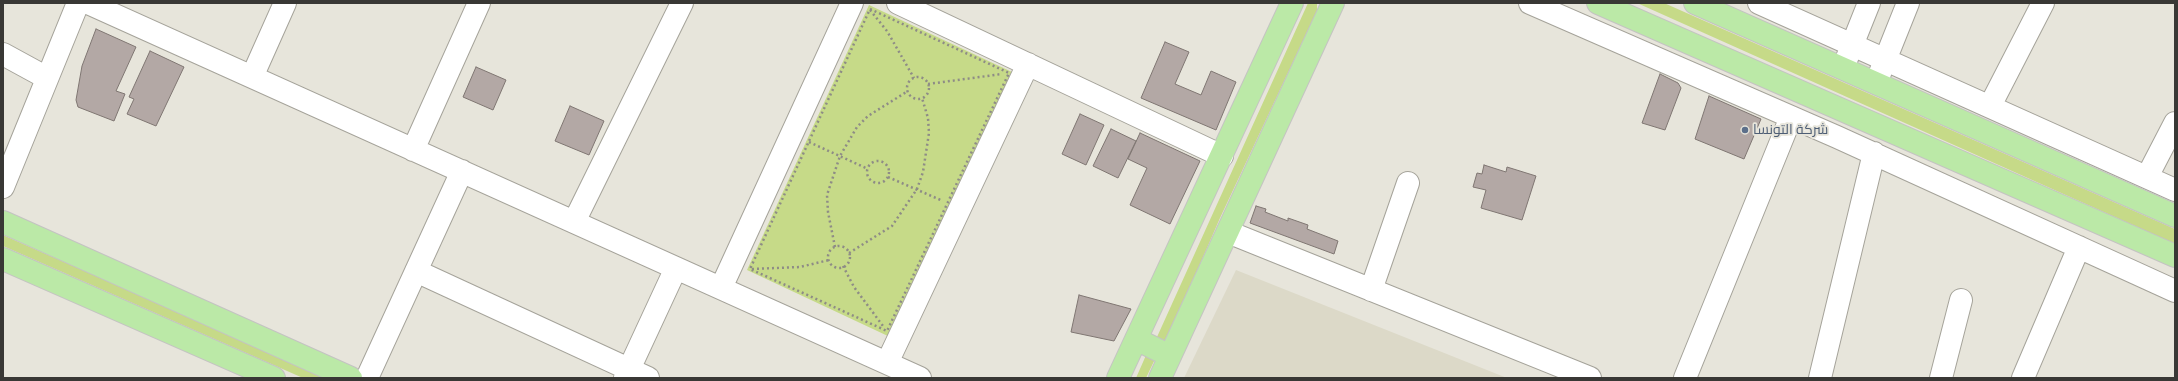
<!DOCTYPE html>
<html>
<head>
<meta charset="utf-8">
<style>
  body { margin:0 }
  #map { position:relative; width:2178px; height:381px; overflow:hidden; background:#e7e5db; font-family:"Zilla Slab",serif }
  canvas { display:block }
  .frame { position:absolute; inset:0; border:4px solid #393835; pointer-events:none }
</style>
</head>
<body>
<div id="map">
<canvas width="2178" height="381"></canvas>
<div class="frame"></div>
</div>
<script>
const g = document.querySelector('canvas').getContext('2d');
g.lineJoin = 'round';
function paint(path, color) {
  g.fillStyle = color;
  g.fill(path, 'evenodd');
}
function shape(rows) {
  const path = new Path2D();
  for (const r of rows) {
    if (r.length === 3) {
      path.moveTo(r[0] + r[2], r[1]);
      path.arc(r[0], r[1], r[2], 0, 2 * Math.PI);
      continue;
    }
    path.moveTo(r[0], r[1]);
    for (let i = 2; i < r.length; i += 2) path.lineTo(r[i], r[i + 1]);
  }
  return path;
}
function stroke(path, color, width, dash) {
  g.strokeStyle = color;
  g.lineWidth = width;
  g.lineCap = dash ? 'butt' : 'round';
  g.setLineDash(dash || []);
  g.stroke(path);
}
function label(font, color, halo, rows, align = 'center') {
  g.font = font + ' "Zilla Slab",Cairo,serif';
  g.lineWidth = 3.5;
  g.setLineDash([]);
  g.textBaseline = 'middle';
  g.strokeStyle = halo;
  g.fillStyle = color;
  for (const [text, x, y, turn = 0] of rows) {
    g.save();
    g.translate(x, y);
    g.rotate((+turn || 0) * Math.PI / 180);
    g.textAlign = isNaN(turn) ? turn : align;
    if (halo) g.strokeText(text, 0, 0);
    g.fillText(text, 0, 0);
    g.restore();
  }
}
paint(shape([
  [1236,270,1507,378,1184,378]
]), '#dcd9c8');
paint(shape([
  [1308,3,1317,3,1317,11,1220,218,1166,343,1157,337],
  [1637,3,1664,3,2175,229,2175,244],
  [869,5,1012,72,890,337,747,270],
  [3,235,328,378,303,378,3,246],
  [1147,353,1156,357,1146,378,1136,378]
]), '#c6da88');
const building = shape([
  [96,29,136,47,116,91,125,94,114,121,78,107,76,100,82,66,96,29],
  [1165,42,1189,52,1175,84,1201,95,1211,71,1236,82,1216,130,1141,98,1165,42],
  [150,51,184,67,156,126,127,114,134,99,129,97,150,51],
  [476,67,506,80,493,110,463,97,476,67],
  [1660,74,1678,83,1681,88,1665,130,1642,123,1660,74],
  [1709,96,1761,119,1744,159,1695,139,1709,96],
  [570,106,604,121,589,155,555,141,570,106],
  [1080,114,1104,125,1086,165,1062,154,1080,114],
  [1111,129,1136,141,1118,178,1093,166,1111,129],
  [1140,133,1200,161,1170,224,1130,205,1147,168,1128,159,1140,133],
  [1484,165,1506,172,1507,167,1536,176,1522,220,1481,208,1486,190,1473,187,1477,173,1482,174,1484,165],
  [1256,206,1266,209,1265,212,1288,221,1288,218,1308,225,1307,229,1338,241,1334,254,1250,223,1256,206],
  [1079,295,1131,309,1114,341,1071,332,1079,295]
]);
paint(building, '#b3a8a5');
stroke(building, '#7f7672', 1);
const minor = shape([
  [88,3,920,378],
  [898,3,1222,156],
  [1530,3,1837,137,2175,291],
  [1759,3,2175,190],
  [3,54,47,78],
  [1847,58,1869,3],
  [1880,73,1908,3],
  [252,77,285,3],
  [1990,106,2043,3],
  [413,150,479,3],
  [2147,177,2175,123],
  [3,187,78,3],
  [574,222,682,3],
  [1228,232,1590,378],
  [416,271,648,378],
  [721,288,852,3],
  [1371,290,1408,183],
  [887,363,1028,64],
  [367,378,462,171],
  [625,378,676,268],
  [1685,378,1791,117],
  [1820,378,1874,153],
  [1941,378,1961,300],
  [2023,378,2079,247]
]);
const major = shape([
  [1598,3,2175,256],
  [1695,3,2175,216],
  [3,222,351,378],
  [3,259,274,378],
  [1136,339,1170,356],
  [1118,378,1292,3],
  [1160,378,1333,3]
]);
stroke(minor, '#a5a39a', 24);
stroke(major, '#c4c3c2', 24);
stroke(shape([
  [870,9,1009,73,887,331,750,269,870,9],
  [870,10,887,31,914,78],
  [918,88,11],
  [928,84,1002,74],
  [809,142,868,169],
  [878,172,11],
  [888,177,943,201],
  [839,257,11],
  [835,247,828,212,827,195,840,156,857,127,868,116,908,91],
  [849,253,892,226,917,189,923,172,929,133,928,118,922,98],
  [843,266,854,287,883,326],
  [752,269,800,267,829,260]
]), '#8e8c86', 2.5, [2, 3]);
stroke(minor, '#fff', 22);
stroke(major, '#bbe9a7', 22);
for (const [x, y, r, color] of [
  [1745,130,4,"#5c6f8a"]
]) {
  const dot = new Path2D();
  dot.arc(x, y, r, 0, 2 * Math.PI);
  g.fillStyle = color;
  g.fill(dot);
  stroke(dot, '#e7e5db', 1.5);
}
label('14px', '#4e5e75', '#e7e5db', [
  ["شركة التونسا",1753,130]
], 'left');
</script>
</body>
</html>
